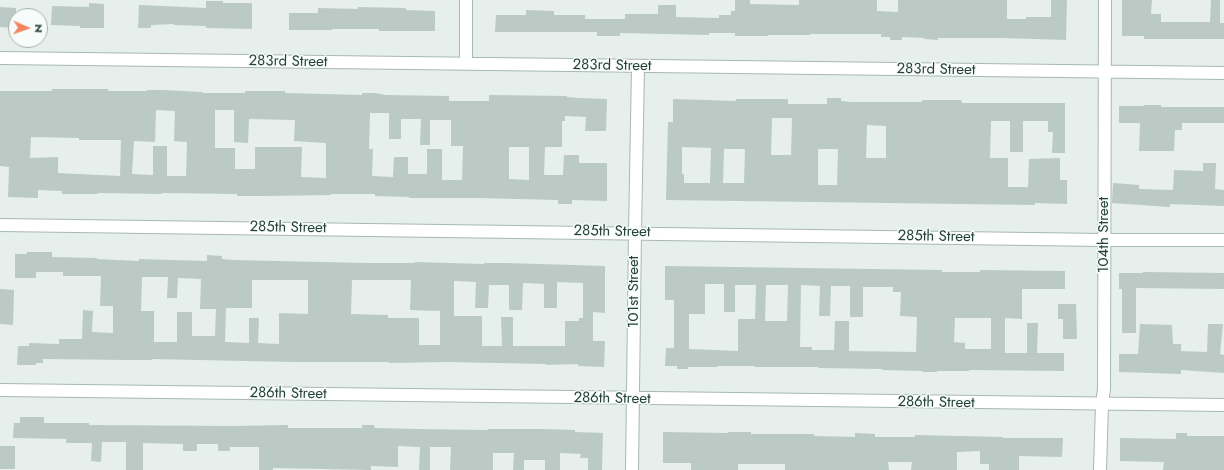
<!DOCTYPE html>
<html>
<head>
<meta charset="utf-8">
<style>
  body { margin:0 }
  #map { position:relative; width:1224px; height:470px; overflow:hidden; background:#e6efeb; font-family:Jost,sans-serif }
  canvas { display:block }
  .north { position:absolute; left:8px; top:8px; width:40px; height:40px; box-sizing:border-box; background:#f7fbf9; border:1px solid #a3b1ad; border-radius:50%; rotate:92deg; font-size:11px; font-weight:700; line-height:16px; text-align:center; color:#24423a }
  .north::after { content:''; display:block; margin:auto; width:14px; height:18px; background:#f4845f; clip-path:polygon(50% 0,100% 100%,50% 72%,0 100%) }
</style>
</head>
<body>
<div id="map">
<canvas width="1224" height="470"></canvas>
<div class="north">N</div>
</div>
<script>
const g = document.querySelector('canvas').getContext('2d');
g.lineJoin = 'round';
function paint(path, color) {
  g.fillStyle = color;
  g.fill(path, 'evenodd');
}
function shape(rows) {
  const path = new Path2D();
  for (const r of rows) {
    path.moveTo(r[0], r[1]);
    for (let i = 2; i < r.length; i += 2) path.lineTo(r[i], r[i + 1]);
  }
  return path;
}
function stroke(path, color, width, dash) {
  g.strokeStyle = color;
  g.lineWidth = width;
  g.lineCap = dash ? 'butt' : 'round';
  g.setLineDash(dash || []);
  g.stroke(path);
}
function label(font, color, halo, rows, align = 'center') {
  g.font = font + ' Jost,sans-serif';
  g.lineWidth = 3;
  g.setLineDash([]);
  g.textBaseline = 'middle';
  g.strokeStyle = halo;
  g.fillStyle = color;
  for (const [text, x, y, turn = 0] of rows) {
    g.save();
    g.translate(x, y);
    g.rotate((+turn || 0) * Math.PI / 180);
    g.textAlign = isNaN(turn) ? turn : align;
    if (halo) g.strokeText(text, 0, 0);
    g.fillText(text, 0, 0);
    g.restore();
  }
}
paint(shape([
  [735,0,750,0,750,4,799,5,799,0,877,0,877,11,898,12,898,0,1007,0,1007,19,1026,19,1026,17,1051,17,1051,0,1067,0,1066,40,1002,38,938,38,938,40,925,39,924,38,902,37,902,40,890,40,890,37,881,37,881,34,810,34,810,35,768,35,768,36,735,36,735,33,709,33,709,35,620,33,620,36,597,36,597,32,495,32,496,15,526,15,526,10,554,11,554,15,585,15,585,19,625,19,625,14,658,14,658,5,676,5,676,17,719,18,719,15,731,15,731,11,735,11],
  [1122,0,1152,0,1151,14,1161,14,1161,22,1210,22,1211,0,1220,0,1220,23,1224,23,1224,39,1144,39,1144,36,1122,36],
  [206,1,223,1,223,3,252,3,252,29,206,28,206,26,174,25,174,24,151,25,151,28,138,28,139,5,206,8],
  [89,3,104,4,104,28,80,28,80,26,51,25,52,6,89,7],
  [0,7,16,8,16,28,0,27],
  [358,7,406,8,406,10,435,11,435,31,379,31,379,29,332,29,332,30,289,30,289,13,318,13,318,8,358,9],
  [52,89,108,89,108,91,147,91,147,90,163,90,202,92,202,93,245,93,245,91,285,91,285,93,323,94,362,95,362,93,375,93,386,95,449,96,449,101,489,101,489,95,567,96,567,97,578,98,607,99,606,131,585,131,586,117,565,116,565,121,562,121,562,147,545,147,544,175,563,175,564,155,579,155,579,163,607,163,607,201,572,200,572,204,558,204,558,200,478,198,409,198,409,197,375,196,375,194,331,194,331,195,265,196,237,196,237,194,162,193,162,194,98,193,98,194,62,194,62,191,38,190,38,198,8,197,9,167,0,166,0,91,52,91],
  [156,110,175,111,174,141,187,142,186,176,167,176,167,146,153,146,153,175,132,174,134,141,155,142],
  [215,110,234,110,234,142,248,143,249,119,295,120,294,141,325,143,326,144,326,178,301,177,302,147,255,147,255,169,235,169,235,148,215,148],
  [370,113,389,113,389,139,401,139,401,119,421,119,420,145,430,145,430,120,451,120,451,146,463,146,462,180,442,180,442,149,427,149,427,174,408,174,408,157,394,157,393,177,372,176,373,149,369,149],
  [31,137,79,138,79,140,121,140,120,176,58,173,58,157,30,158],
  [509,147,529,147,529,180,509,179],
  [827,98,841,98,841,101,851,102,922,102,922,100,961,100,962,103,1065,103,1065,153,1052,153,1053,132,1048,132,1048,121,1023,121,1023,152,1010,152,1010,121,991,121,990,158,1008,158,1008,187,1028,187,1029,159,1060,158,1060,180,1067,180,1067,204,1035,203,1035,205,666,200,668,122,673,122,673,99,736,101,736,99,788,99,788,104,827,104],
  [772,118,792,118,791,155,771,155],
  [867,125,886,126,886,158,866,158],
  [682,147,711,148,710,183,684,183,684,174,682,174],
  [724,149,745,149,744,183,723,183],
  [818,149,838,149,837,185,818,185],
  [1144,105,1161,105,1161,107,1224,107,1224,123,1182,123,1182,130,1175,130,1174,151,1139,151,1140,123,1119,123,1119,106,1144,106],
  [1203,163,1216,163,1215,189,1224,190,1224,206,1170,204,1170,207,1155,206,1112,203,1113,183,1139,185,1139,189,1173,190,1174,170,1203,171],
  [27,252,52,252,52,257,97,258,97,259,139,261,139,259,207,261,207,255,222,256,222,259,234,260,367,263,415,263,415,262,484,264,484,263,507,263,605,266,605,313,593,312,593,341,605,341,604,367,578,366,578,364,546,365,546,364,447,362,389,363,389,362,293,362,152,359,152,360,129,360,43,359,43,363,36,363,36,365,17,365,18,346,29,346,29,343,59,344,59,339,82,339,83,310,93,311,92,332,113,333,113,306,100,306,101,276,63,276,63,272,36,272,36,278,15,278,15,254,27,254],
  [142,277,168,277,167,298,177,298,178,278,201,279,200,309,216,309,215,336,192,336,192,312,177,312,177,342,154,342,154,311,141,311],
  [252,280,308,280,308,314,279,313,279,344,258,343,259,318,249,318,249,343,225,342,226,308,252,308],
  [352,280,411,280,410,310,440,311,440,345,419,345,419,318,388,318,388,315,351,314],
  [454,281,476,282,475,308,488,308,489,285,509,285,509,310,522,310,523,283,544,284,544,308,557,308,557,282,583,283,583,318,579,318,579,321,565,321,565,346,513,346,513,317,501,317,502,346,482,346,482,316,454,316],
  [665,266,942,270,942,272,980,272,980,270,1065,271,1065,289,1022,289,1022,319,1005,318,1005,353,1027,353,1027,323,1038,323,1037,353,1064,353,1064,371,969,370,969,371,937,371,937,372,922,372,922,371,882,370,882,369,818,368,818,367,755,367,755,366,717,366,717,367,688,367,688,369,677,369,677,366,665,366,666,348,674,348,674,300,665,300],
  [705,284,724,284,724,312,735,312,735,285,756,285,755,319,738,319,738,351,689,349,689,314,705,314],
  [766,285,788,285,787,321,765,321],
  [801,285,820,286,819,316,830,316,831,286,850,286,850,317,863,317,863,287,893,287,893,292,901,292,900,316,917,317,916,352,849,351,849,321,835,321,834,350,812,350,812,347,800,347],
  [955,318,991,318,991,349,965,349,965,343,954,342],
  [1143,272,1224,273,1224,289,1136,288,1136,333,1122,333,1122,289,1119,289,1119,273,1143,273],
  [0,289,14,290,13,325,0,324],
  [1058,304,1076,304,1077,339,1063,339,1063,319,1058,319],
  [1140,324,1172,325,1173,344,1181,344,1181,351,1207,352,1208,324,1223,324,1220,354,1224,355,1224,373,1181,370,1181,374,1119,372,1119,354,1138,354],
  [20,417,44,417,44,423,89,423,89,425,234,426,288,425,288,428,362,428,362,425,374,425,375,428,417,429,488,430,488,429,543,429,575,430,575,432,603,433,602,470,588,470,588,458,580,458,581,454,560,453,560,470,545,470,545,460,524,460,524,470,513,470,514,453,493,453,493,470,450,470,451,447,430,447,430,470,419,470,420,447,398,446,398,467,371,466,371,470,273,468,273,470,259,470,259,447,230,447,230,451,218,451,218,444,197,444,197,451,183,451,183,444,143,443,143,470,126,470,126,442,102,442,101,462,91,461,92,443,66,443,66,439,13,438,14,423,20,423],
  [663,432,728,433,728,432,751,432,751,434,814,434,814,436,855,437,855,433,875,434,875,437,915,437,915,435,1003,437,1003,438,1063,438,1062,457,1019,456,1019,470,989,470,989,464,980,464,980,451,957,452,957,470,911,470,912,462,888,462,889,470,785,470,785,464,738,464,738,470,691,470,691,463,663,463],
  [1176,433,1187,433,1187,436,1224,436,1224,470,1163,470,1164,462,1120,461,1120,438,1176,439],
  [0,446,15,446,15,469,0,469]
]), '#bbcac4');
const minor = shape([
  [0,58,1224,73],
  [466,64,466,0],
  [0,225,1104,240,1224,240],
  [0,390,1224,405],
  [632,470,635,233,638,66],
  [1100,470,1102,404,1104,389,1105,0]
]);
stroke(minor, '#a8b8b2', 14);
stroke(minor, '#fff', 12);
label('15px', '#24423a', '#f7fbf9', [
  ["283rd Street",288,62,1],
  ["283rd Street",612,66,1],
  ["283rd Street",936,70,1],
  ["285th Street",288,228,1],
  ["285th Street",612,232,1],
  ["104th Street",1104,235,-90],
  ["285th Street",936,237,1],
  ["101st Street",634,292,-90],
  ["286th Street",288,394,1],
  ["286th Street",612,399,1],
  ["286th Street",936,403,1]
]);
</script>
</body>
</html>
